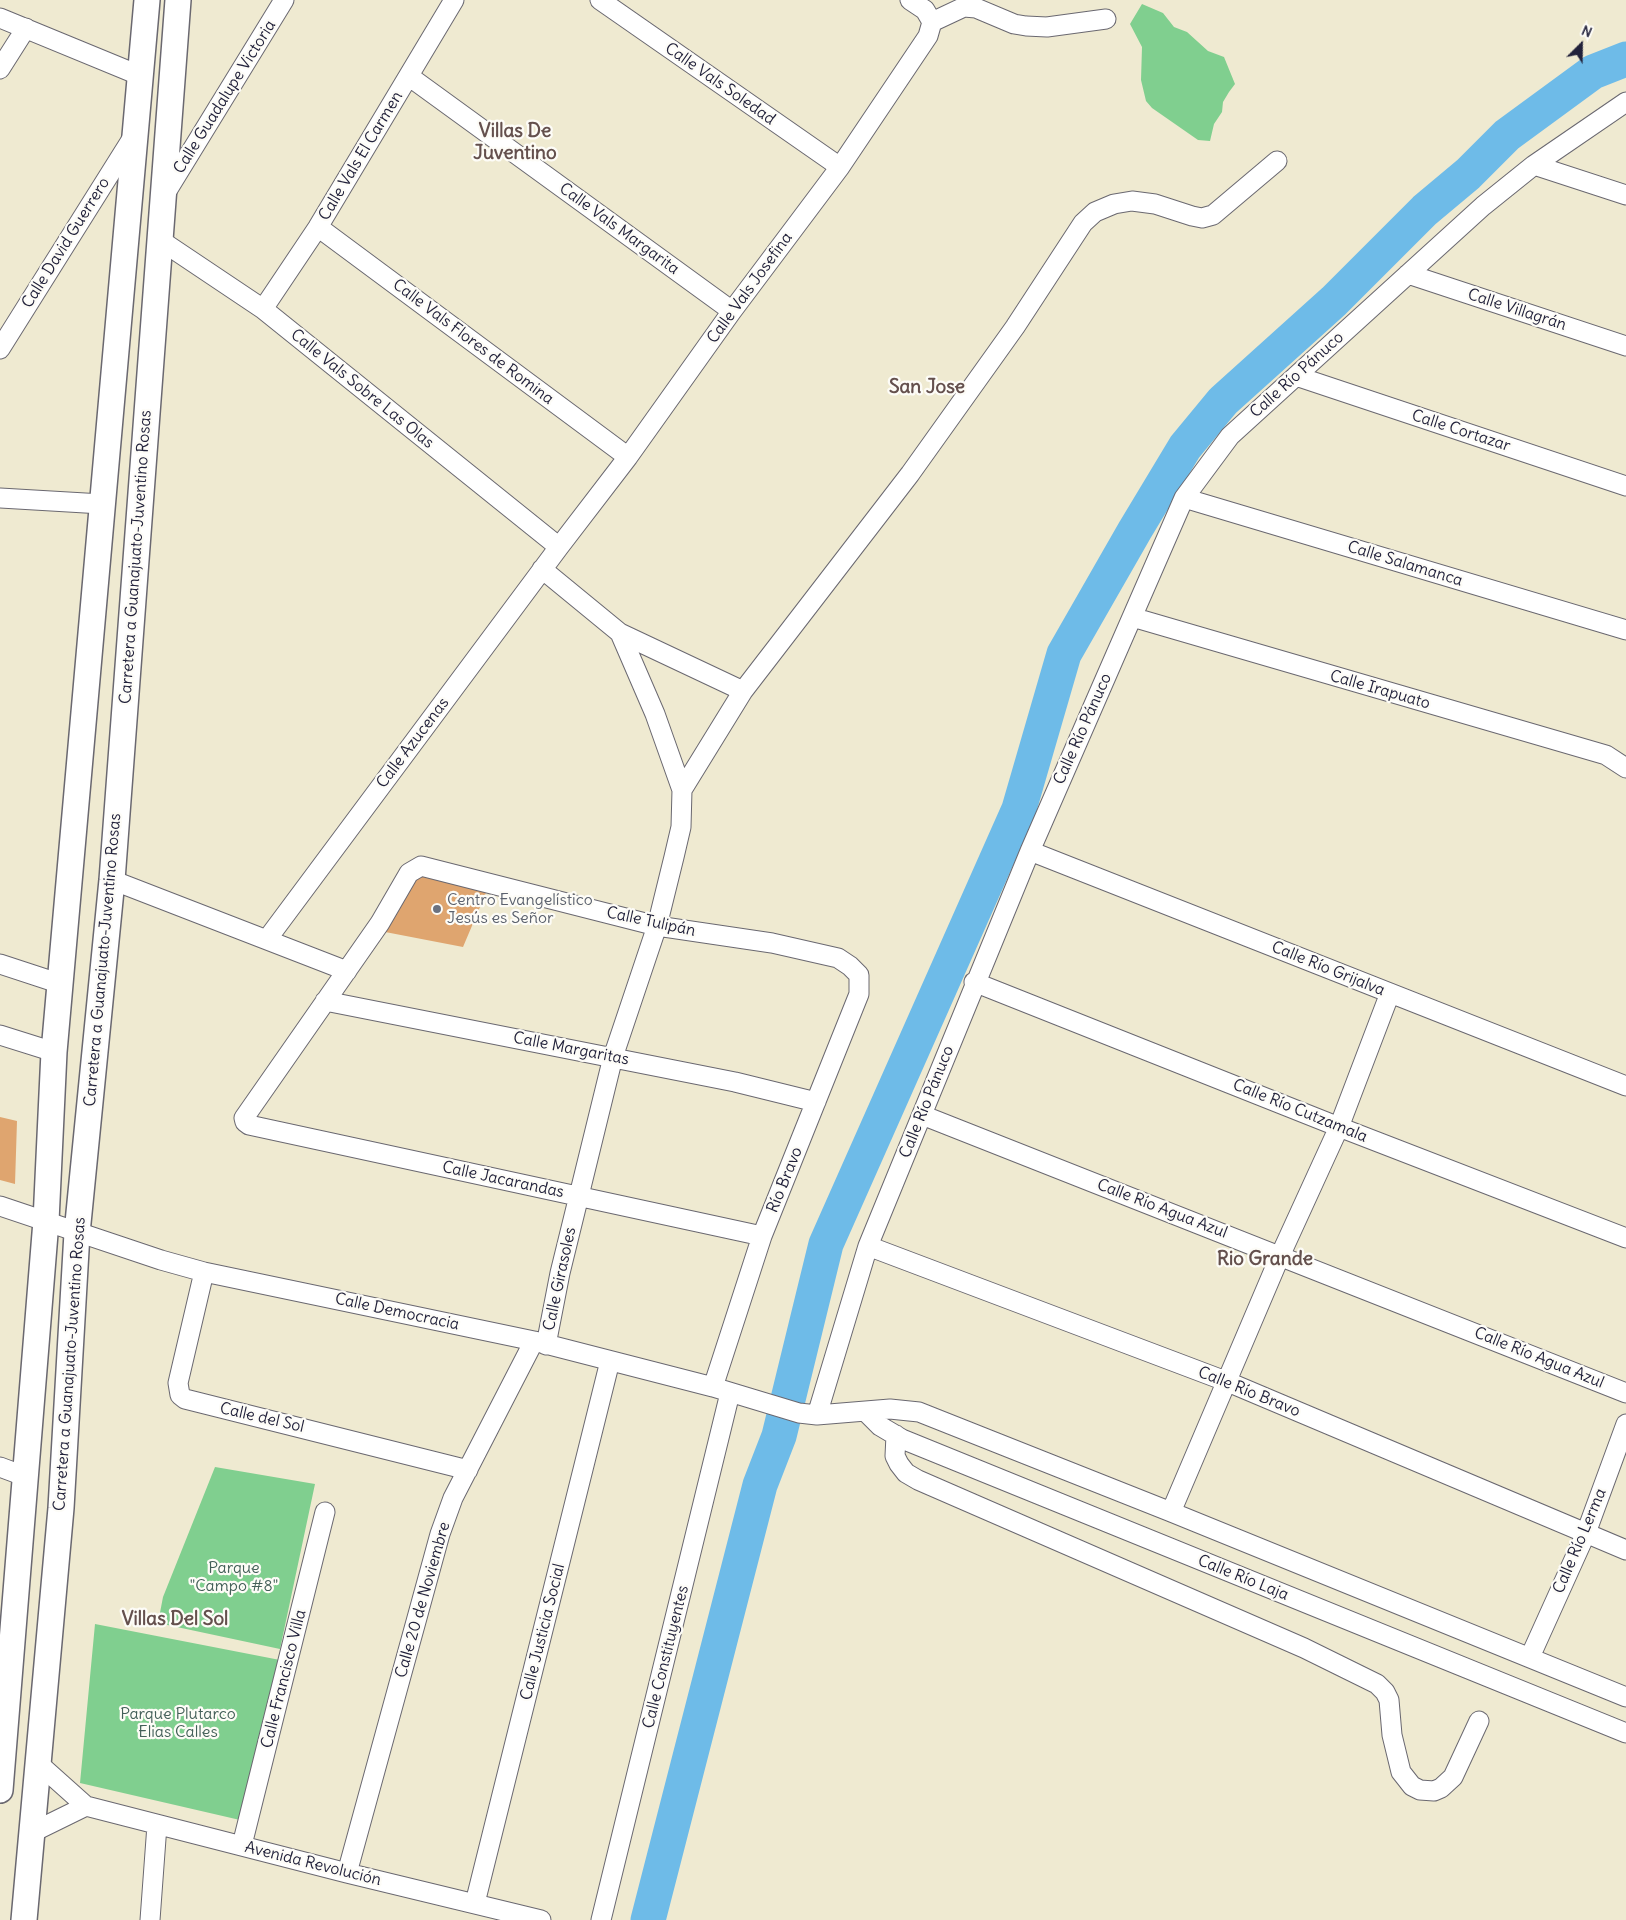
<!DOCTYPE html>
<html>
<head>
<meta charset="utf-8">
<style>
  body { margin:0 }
  #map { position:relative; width:1626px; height:1920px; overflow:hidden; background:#efead1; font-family:Delius,sans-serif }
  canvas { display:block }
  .north { position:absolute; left:1556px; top:20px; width:50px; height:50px; -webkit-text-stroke:4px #fdfcf7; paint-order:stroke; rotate:23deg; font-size:14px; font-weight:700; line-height:20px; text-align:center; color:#22223b }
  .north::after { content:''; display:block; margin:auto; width:18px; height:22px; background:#22223b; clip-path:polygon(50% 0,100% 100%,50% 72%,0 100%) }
</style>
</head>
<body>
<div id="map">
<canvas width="1626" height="1920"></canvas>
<div class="north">N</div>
</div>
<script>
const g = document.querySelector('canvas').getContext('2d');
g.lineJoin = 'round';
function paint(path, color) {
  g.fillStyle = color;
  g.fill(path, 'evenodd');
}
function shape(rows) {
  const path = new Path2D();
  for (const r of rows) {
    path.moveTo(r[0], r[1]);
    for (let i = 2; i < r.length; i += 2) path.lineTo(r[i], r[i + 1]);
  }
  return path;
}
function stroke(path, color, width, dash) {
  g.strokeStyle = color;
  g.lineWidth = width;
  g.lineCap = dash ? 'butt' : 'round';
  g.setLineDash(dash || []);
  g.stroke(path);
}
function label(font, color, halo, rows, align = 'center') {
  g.font = font + ' Delius,sans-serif';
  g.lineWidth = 4.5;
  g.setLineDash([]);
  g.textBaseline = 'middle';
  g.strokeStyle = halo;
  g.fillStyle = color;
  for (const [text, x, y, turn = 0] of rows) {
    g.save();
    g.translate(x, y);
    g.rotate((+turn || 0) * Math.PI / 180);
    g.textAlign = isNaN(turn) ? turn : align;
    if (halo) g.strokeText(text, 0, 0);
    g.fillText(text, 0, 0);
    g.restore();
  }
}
paint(shape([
  [1142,4,1163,13,1174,27,1187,32,1208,51,1224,57,1235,84,1229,92,1223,102,1222,112,1214,124,1210,141,1198,140,1152,108,1146,101,1141,80,1142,47,1130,24],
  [215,1467,315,1484,280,1649,158,1623,163,1597],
  [95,1624,280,1660,240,1820,80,1783]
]), '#80cf8f');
stroke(shape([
  [648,1920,760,1485,779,1436,826,1244,1019,809,1064,654,1135,530,1185,447,1223,401,1334,301,1425,210,1468,174,1507,135,1593,72,1626,59]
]), '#6ebbe8', 35);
paint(shape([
  [423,870,488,888,463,947,380,931],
  [0,1117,17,1121,15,1184,0,1180]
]), '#dfa56f');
const minor = shape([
  [600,0,840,167],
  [910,0,925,10,932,22],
  [0,18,141,76],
  [932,22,964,7,976,8,1014,24,1026,26,1047,27,1106,19],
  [0,69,26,28],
  [410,77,732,311],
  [1534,165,1626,195],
  [165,194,284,0],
  [318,227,628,457],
  [160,240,263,309,559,547],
  [1408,274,1626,346],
  [263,309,318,227,454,0],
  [0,349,133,137],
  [1296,376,1626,486],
  [0,498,102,504],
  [1184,498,1626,630],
  [542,569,620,633,655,714,682,790,681,827,674,857,657,926,613,1057,560,1273,546,1345],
  [1132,617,1606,755,1626,768],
  [620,633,743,691,682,790],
  [743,691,910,474,1015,327,1083,223,1095,212,1114,204,1132,201,1155,204,1192,216,1202,218,1213,215,1277,161],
  [1030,851,1626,1086],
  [112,880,347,971],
  [268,938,559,547,628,457,732,311,840,167,928,36,932,22],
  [0,964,61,984],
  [974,982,1339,1127,1626,1238],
  [325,1001,735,1082,816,1102],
  [0,1035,54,1052],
  [922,1115,1626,1393],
  [0,1206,161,1260,204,1272,534,1341,713,1387,799,1413,817,1415,890,1409,919,1412,1171,1512,1626,1697],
  [868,1246,1228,1382,1626,1550],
  [204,1272,178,1383,180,1395,185,1399,468,1470],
  [713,1387,762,1236,859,994,859,975,850,966,838,958,772,943,657,926,421,866,409,873,380,923,244,1118,245,1122,249,1125,762,1236],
  [866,1412,880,1426,902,1439,1626,1733],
  [817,1415,868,1246,1030,851,1184,498,1230,436,1483,206,1534,165,1626,102],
  [896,1435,895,1456,899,1464,906,1473,918,1480,1304,1648,1377,1684,1385,1692,1389,1700,1392,1735,1401,1772,1412,1786,1420,1790,1434,1791,1441,1788,1453,1777,1479,1721],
  [0,1467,24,1476],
  [1171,1512,1280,1256,1339,1127,1390,993],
  [1530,1657,1586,1533,1626,1424],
  [39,1764,86,1806,347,1873,541,1920],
  [31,1833,86,1806],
  [242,1845,325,1512],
  [347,1873,440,1534,453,1498,534,1341],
  [475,1903,610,1361],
  [150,1920,157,1825],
  [601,1920,730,1393]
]);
const major = shape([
  [0,1790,46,1221,54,1052,147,0],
  [24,1920,61,1508,77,1233,112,880,178,0]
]);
stroke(minor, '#6a6870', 21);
stroke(major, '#6a6870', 28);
stroke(minor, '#fff', 19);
stroke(major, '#fff', 25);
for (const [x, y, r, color] of [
  [437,909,5,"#6b7280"]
]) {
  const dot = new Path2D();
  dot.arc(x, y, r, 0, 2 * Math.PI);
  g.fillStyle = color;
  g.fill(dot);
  stroke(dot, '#fdfcf7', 2);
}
label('16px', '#22223b', '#fdfcf7', [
  ["Calle Vals Soledad",720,84,35],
  ["Calle Guadalupe Victoria",225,97,-58],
  ["Calle Vals El Carmen",361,156,-59],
  ["Calle Vals Margarita",619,229,36],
  ["Calle David Guerrero",66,243,-58],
  ["Calle Vals Josefina",750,288,-54],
  ["Calle Villagrán",1517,310,18],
  ["Calle Vals Flores de Romina",473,342,37],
  ["Calle Río Pánuco",1297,375,-42],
  ["Calle Vals Sobre Las Olas",362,389,39],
  ["Calle Cortazar",1461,431,18],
  ["Carretera a Guanajuato-Juventino Rosas",136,557,-86],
  ["Calle Salamanca",1405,564,17],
  ["Calle Irapuato",1380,690,16],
  ["Calle Río Pánuco",1083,729,-66],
  ["Calle Azucenas",413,743,-53],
  ["Calle Tulipán",651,922,12],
  ["Carretera a Guanajuato-Juventino Rosas",103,960,-85],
  ["Calle Río Grijalva",1328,969,22],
  ["Calle Margaritas",571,1049,11],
  ["Calle Río Pánuco",927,1102,-68],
  ["Calle Río Cutzamala",1300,1111,22],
  ["Calle Jacarandas",503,1180,12],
  ["Río Bravo",785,1180,-68],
  ["Calle Río Agua Azul",1162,1209,21],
  ["Calle Girasoles",560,1279,-78],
  ["Calle Democracia",397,1312,12],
  ["Calle Río Agua Azul",1539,1358,22],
  ["Carretera a Guanajuato-Juventino Rosas",70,1364,-86],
  ["Calle Río Bravo",1249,1392,22],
  ["Calle del Sol",262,1418,13],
  ["Calle Río Lerma",1580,1541,-67],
  ["Calle Río Laja",1243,1578,22],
  ["Calle 20 de Noviembre",423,1600,-74],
  ["Calle Justicia Social",543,1632,-76],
  ["Calle Constituyentes",666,1657,-76],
  ["Calle Francisco Villa",284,1679,-76],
  ["Avenida Revolución",313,1864,14]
]);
label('16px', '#5b616d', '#fdfcf7', [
  ["Centro Evangelístico",447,900],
  ["Jesús es Señor",447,918]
], 'left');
label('16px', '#435f58', '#fdfcf7', [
  ["Parque",234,1568],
  ["\"Campo #8\"",234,1586],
  ["Parque Plutarco",178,1714],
  ["Elias Calles",178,1732]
]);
label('bold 19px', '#64504d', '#fdfcf7', [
  ["Villas De",515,132],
  ["Juventino",515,154],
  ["San Jose",927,388],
  ["Rio Grande",1265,1260],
  ["Villas Del Sol",175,1620]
]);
</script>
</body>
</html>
